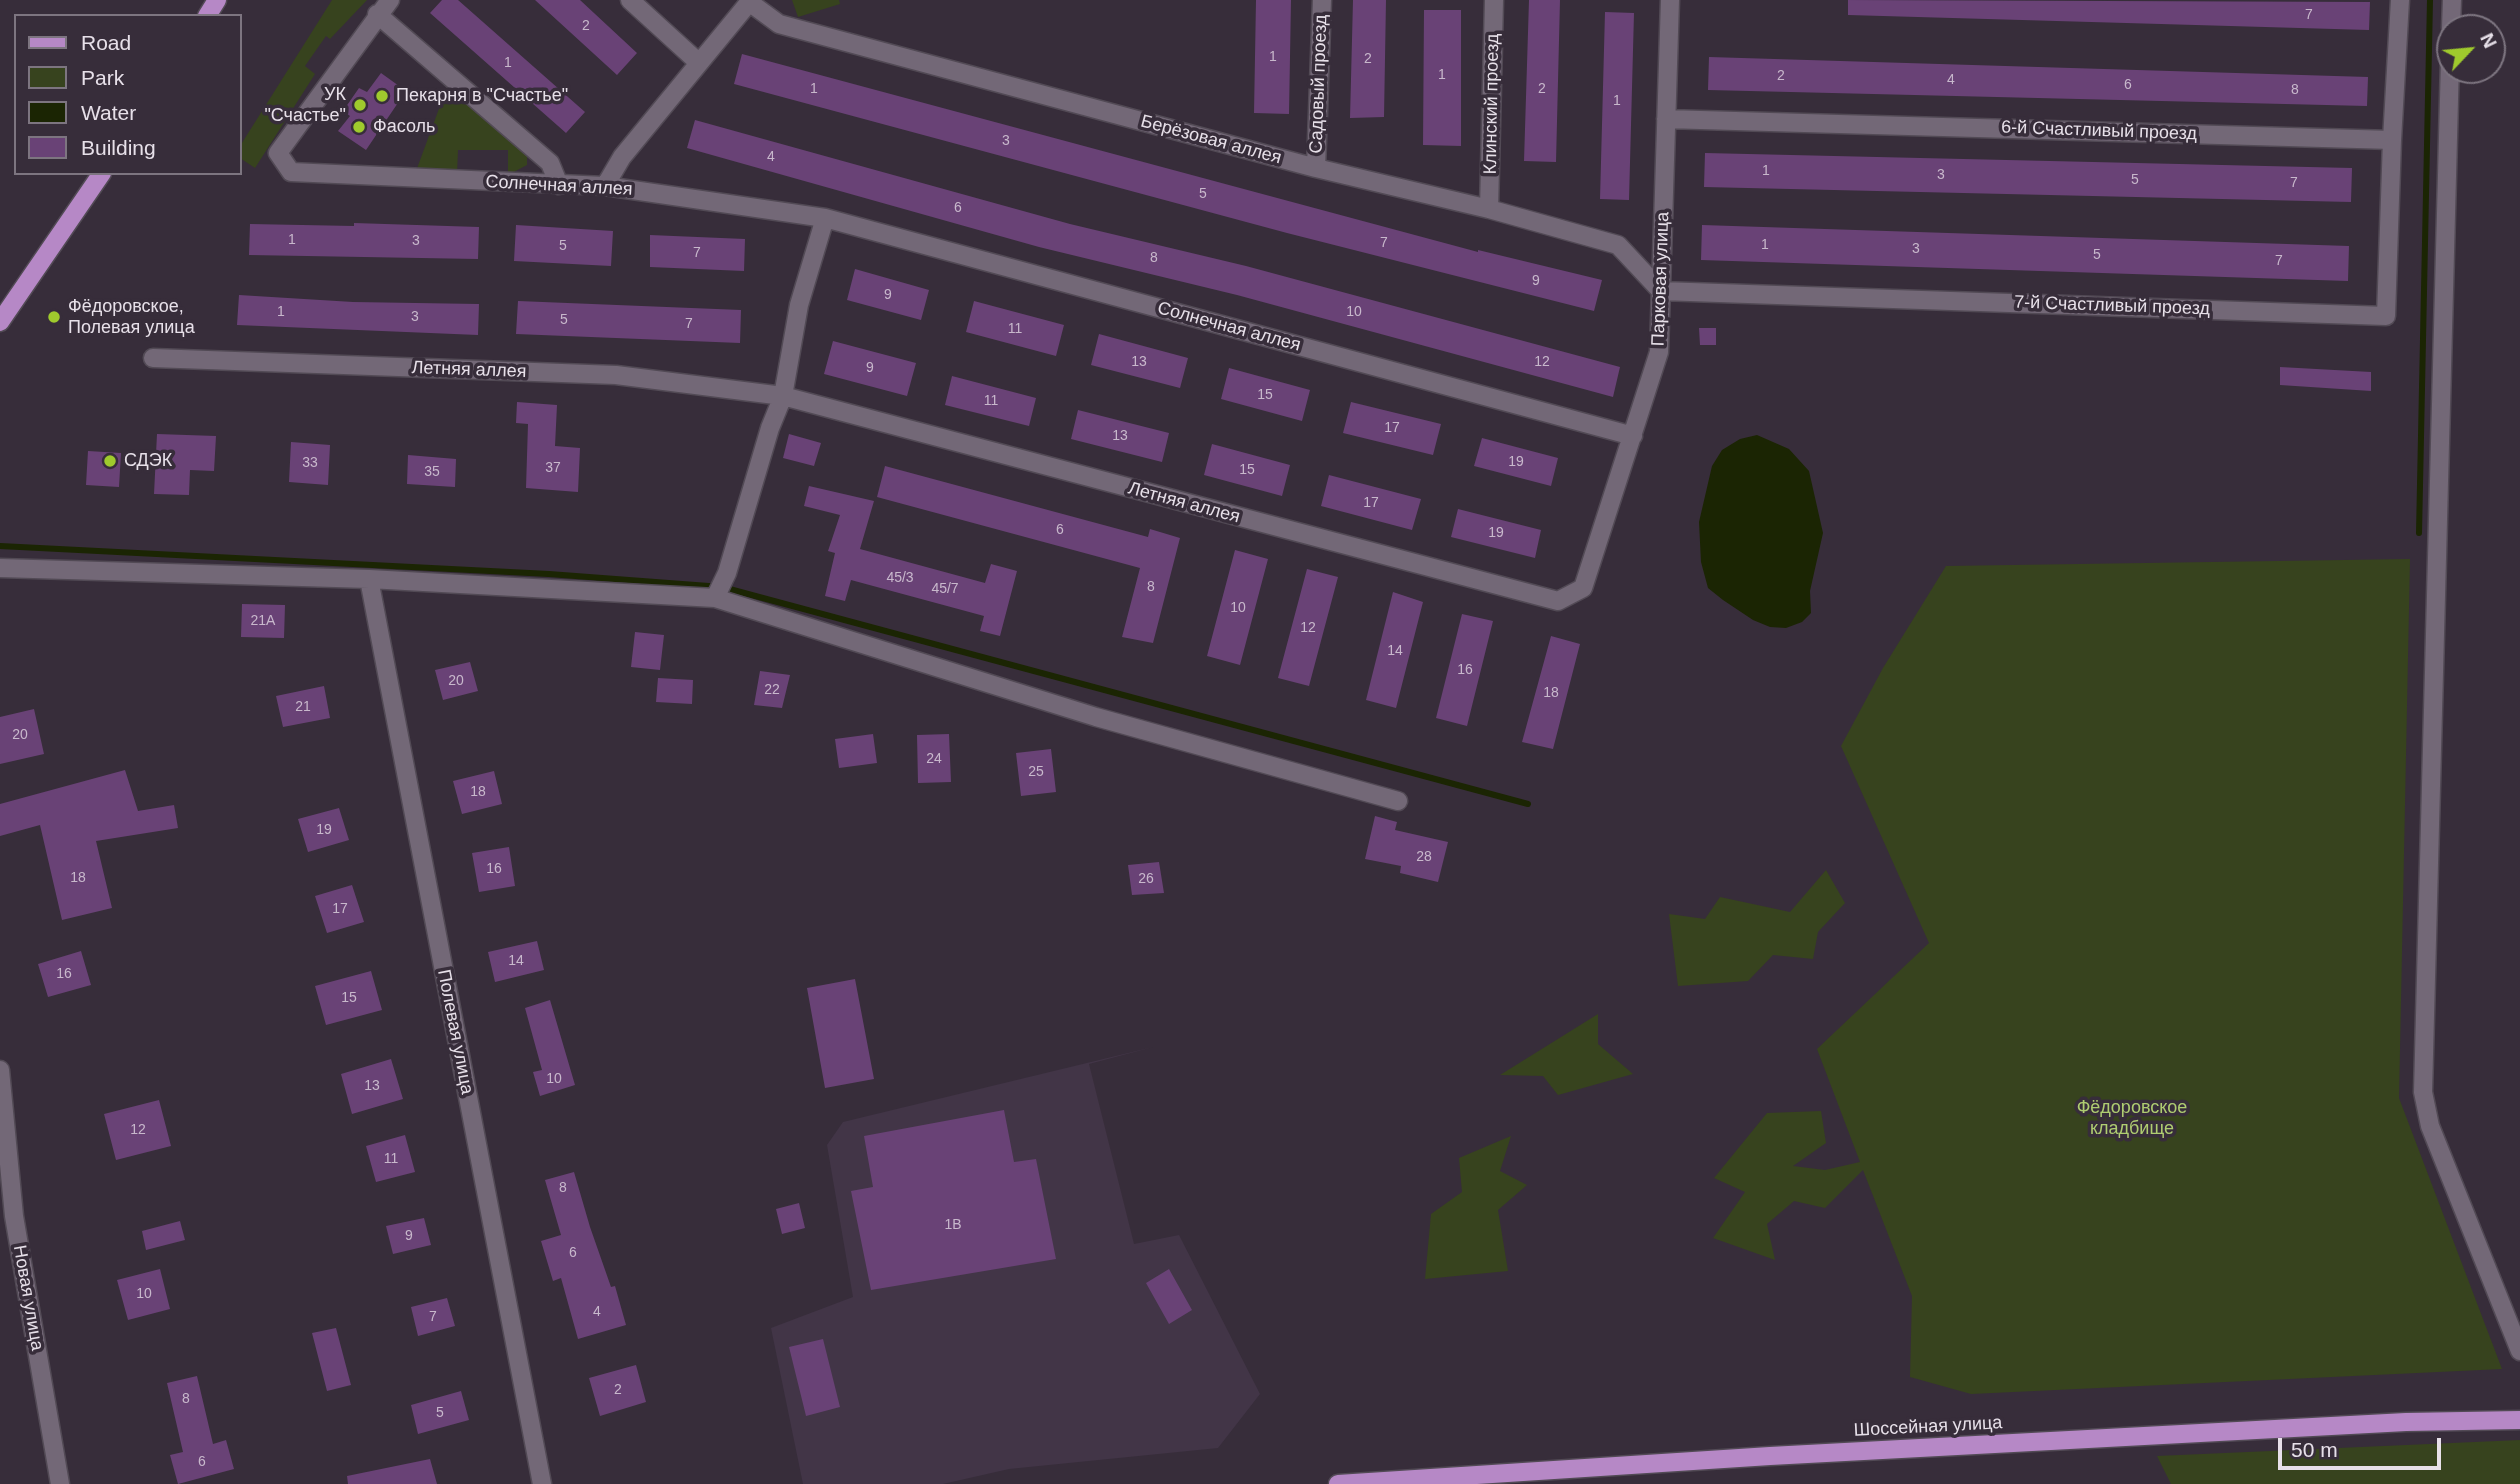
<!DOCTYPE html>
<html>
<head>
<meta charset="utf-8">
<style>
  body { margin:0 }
  #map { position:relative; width:2520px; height:1484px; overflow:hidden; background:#372d3a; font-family:Arial,sans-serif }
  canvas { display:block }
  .legend { position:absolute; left:14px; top:14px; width:228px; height:161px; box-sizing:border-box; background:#372d3a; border:2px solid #7d7580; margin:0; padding:9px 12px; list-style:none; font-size:21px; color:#e7e0e9 }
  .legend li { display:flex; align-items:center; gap:14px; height:35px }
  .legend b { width:35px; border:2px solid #7d7580 }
  .north { position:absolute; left:2436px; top:14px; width:70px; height:70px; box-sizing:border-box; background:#372d3a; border:2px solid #7d7580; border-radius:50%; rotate:64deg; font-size:19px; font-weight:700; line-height:28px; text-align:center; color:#e7e0e9 }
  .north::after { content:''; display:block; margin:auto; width:24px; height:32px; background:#9fca2d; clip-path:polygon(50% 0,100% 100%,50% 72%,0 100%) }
  .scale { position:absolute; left:2278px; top:1438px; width:163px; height:32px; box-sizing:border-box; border:4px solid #e7e0e9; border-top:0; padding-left:9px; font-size:21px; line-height:24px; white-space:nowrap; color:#e7e0e9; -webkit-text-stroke:5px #372d3a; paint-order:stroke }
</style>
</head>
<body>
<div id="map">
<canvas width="2520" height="1484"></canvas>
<ul class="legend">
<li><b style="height:9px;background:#b688c6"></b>Road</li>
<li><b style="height:19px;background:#37431e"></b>Park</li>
<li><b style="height:19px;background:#1b2503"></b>Water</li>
<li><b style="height:19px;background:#694276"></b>Building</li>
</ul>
<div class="north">N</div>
<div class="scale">50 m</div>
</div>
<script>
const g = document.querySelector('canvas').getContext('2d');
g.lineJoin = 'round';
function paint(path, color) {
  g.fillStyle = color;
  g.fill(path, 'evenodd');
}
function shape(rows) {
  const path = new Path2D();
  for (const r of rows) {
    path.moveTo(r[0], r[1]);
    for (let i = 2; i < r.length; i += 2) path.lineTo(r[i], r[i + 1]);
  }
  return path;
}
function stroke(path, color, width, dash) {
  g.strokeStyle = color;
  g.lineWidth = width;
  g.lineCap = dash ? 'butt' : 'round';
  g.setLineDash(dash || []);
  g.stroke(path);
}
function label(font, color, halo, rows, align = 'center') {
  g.font = font + ' Arial,sans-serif';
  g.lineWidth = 7;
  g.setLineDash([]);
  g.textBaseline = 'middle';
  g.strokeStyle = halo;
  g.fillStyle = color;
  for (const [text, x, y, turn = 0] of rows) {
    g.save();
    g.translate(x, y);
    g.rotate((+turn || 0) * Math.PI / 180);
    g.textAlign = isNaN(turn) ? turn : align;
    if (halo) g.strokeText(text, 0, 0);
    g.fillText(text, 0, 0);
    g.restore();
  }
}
paint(shape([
  [1153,1047,1089,1064,1134,1244,1179,1235,1260,1394,1218,1448,1009,1469,943,1484,803,1484,771,1328,853,1297,827,1145,843,1122]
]), '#423547');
paint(shape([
  [332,0,367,0,330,39,326,36,305,66,315,74,255,168,240,158,240,146],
  [792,0,839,0,840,4,798,17],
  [447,87,527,151,527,165,508,175,508,150,458,150,457,174,416,171],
  [2410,559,2399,1098,2502,1369,1971,1394,1910,1377,1912,1296,1863,1170,1825,1208,1794,1201,1767,1224,1775,1260,1713,1238,1745,1192,1714,1178,1767,1113,1821,1111,1826,1143,1793,1166,1825,1170,1860,1162,1817,1049,1929,943,1841,746,1883,668,1946,566],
  [1826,870,1845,903,1818,932,1813,959,1773,955,1748,981,1678,986,1669,914,1705,919,1720,897,1790,912],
  [1598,1014,1598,1044,1633,1074,1558,1095,1543,1076,1500,1075],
  [1511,1136,1500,1171,1527,1185,1498,1210,1508,1271,1425,1279,1431,1214,1462,1192,1459,1158],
  [2520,1440,2520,1484,2171,1484,2157,1456]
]), '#37431e');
paint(shape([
  [1757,435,1789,449,1809,471,1823,533,1810,591,1811,613,1802,622,1786,628,1770,627,1753,620,1723,600,1708,588,1701,562,1699,522,1712,466,1722,450,1740,439]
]), '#1b2503');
stroke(shape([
  [2419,533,2430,0],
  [0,546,549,574,722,587,1528,804]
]), '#1b2503', 6);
paint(shape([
  [442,0,458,0,585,112,566,133,430,13],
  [535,0,580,0,637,53,617,75],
  [1256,0,1291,0,1289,114,1254,113],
  [1353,0,1386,0,1384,117,1350,118],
  [1529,0,1560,0,1556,162,1524,161],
  [1848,0,2370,2,2369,30,1848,15],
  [1424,10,1461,10,1461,146,1423,145],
  [1605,12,1634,13,1629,200,1600,199],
  [742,54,1478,252,1478,250,1602,280,1594,311,1287,233,734,84],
  [1709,57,2368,77,2367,106,1708,90],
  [381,73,406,91,366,150,338,131,350,116,343,111,359,88,367,92],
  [695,120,1070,224,1246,266,1620,367,1613,397,1237,295,1039,247,687,148],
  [1705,153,2352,168,2351,202,1704,187],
  [354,223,479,227,478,259,249,255,250,224,354,226],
  [516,225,613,231,611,266,514,261],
  [1702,225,2349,246,2348,281,1701,260],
  [650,235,745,239,744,271,650,267],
  [855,269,929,290,921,320,847,300],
  [239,295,353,302,479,304,478,335,237,325],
  [518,301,741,310,740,343,516,334],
  [974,301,1064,325,1056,356,966,332],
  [1699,328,1716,328,1716,345,1700,345],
  [1099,334,1188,358,1180,388,1091,365],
  [833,341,916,363,907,396,824,374],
  [2280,367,2371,372,2371,391,2280,385],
  [1229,368,1310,390,1302,421,1221,399],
  [952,376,1036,398,1029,426,945,405],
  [517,402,557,405,555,446,580,448,578,492,526,488,528,424,516,423],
  [1351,402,1441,424,1433,455,1343,433],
  [1078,410,1169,433,1162,462,1071,439],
  [157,434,216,436,214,471,190,470,189,495,154,494],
  [789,434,821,443,814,466,783,458],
  [1482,438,1558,458,1551,486,1474,466],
  [291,442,330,445,328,485,289,482],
  [1212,444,1290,465,1282,496,1204,475],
  [88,451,121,453,119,487,86,485],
  [408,455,456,459,455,487,407,484],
  [885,466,1148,537,1150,529,1180,538,1153,643,1122,637,1140,568,877,497],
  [1329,475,1421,499,1412,530,1321,506],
  [809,486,874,501,860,549,985,583,991,564,1017,571,1000,636,980,631,984,616,851,580,845,601,825,596,835,553,828,551,840,515,804,506],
  [1458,509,1541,530,1535,558,1451,537],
  [1235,550,1268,559,1240,665,1207,656],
  [1307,569,1338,577,1309,686,1278,678],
  [1393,592,1423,602,1396,708,1366,700],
  [242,604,285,605,284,638,241,637],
  [1462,614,1493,621,1467,726,1436,718],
  [635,632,664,635,660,670,631,667],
  [1551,636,1580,644,1553,749,1522,742],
  [470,662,478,691,443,700,435,670],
  [760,671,790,675,782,708,754,705],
  [658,678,693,680,692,704,656,702],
  [324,686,330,718,283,727,276,696],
  [34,709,44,754,0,764,0,717],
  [873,734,877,763,839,768,835,739],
  [949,734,951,782,918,783,917,735],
  [1051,749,1056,792,1021,796,1016,753],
  [125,770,138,811,174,805,178,828,96,841,112,908,62,920,40,825,0,836,0,804],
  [494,771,502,804,462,814,453,781],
  [339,808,349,840,308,852,298,819],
  [1375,816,1397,822,1395,830,1448,842,1438,882,1400,873,1401,866,1365,859],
  [509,847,515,886,479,892,472,853],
  [1159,862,1164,893,1132,895,1128,865],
  [352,885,364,922,327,933,315,896],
  [537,941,544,970,495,982,488,952],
  [81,951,91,985,48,997,38,964],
  [371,971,382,1010,326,1025,315,986],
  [855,979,874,1079,825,1088,807,988],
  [550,1000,575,1085,540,1096,533,1072,542,1070,525,1008],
  [391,1059,403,1099,352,1114,341,1074],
  [159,1100,171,1146,116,1160,104,1114],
  [1004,1110,1014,1162,1036,1159,1056,1259,871,1290,851,1191,873,1187,864,1136],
  [405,1135,415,1172,376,1182,366,1146],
  [574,1172,590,1227,611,1287,615,1286,626,1325,578,1339,561,1278,553,1281,541,1241,561,1235,545,1180],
  [799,1203,805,1228,782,1234,776,1209],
  [424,1218,431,1245,393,1254,386,1226],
  [180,1221,185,1240,146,1250,142,1231],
  [160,1269,170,1309,128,1320,117,1280],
  [1169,1269,1192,1310,1169,1324,1146,1283],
  [447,1298,455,1326,418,1336,411,1307],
  [336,1328,351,1385,327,1391,312,1333],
  [823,1339,840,1407,806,1416,789,1347],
  [636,1365,646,1402,600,1416,589,1378],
  [197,1376,213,1444,226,1440,234,1469,178,1484,170,1455,183,1452,167,1383],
  [461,1391,469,1420,418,1434,411,1405],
  [430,1459,437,1484,348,1484,347,1476]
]), '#694276');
const minor = shape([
  [390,0,278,153,291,172,605,186,825,218,1633,436],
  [630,0,698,62],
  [749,2,779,24,1316,168,1489,209,1618,245,1661,291,2386,316,2392,140],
  [377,14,550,163,559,185],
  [2451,28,2452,0],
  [2450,61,2423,1092,2430,1126,2520,1351],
  [1666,119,2392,140,2400,0],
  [1316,168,1322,0],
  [605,186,622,157,751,0],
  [1489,209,1494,0],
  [153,358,616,375,783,396,1558,601,1583,588,1659,352,1670,0],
  [0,568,369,579,715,598,1096,717,1398,801],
  [369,579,542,1484],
  [715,598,727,573,770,428,783,396,799,305,825,218],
  [0,1070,14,1216,60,1484]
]);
const major = shape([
  [207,16,217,0],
  [0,322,102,173],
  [1338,1484,1770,1456,2406,1422,2520,1420]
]);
stroke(minor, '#524a55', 21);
stroke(major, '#524a55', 21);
stroke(minor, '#736877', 18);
stroke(major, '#b688c6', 18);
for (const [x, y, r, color] of [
  [382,96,7,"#9fca2d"],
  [360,105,7,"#9fca2d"],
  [359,127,7,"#9fca2d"],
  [54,317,7,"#9fca2d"],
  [110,461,7,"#9fca2d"]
]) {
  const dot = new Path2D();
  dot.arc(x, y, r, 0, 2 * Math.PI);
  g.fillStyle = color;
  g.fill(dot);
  stroke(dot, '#372d3a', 2.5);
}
label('14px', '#c8b8cc', null, [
  ["7",2309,15],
  ["2",586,26],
  ["1",1273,57],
  ["2",1368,59],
  ["1",508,63],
  ["1",1442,75],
  ["2",1781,76],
  ["4",1951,80],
  ["6",2128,85],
  ["1",814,89],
  ["2",1542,89],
  ["8",2295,90],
  ["1",1617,101],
  ["3",1006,141],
  ["4",771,157],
  ["1",1766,171],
  ["3",1941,175],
  ["5",2135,180],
  ["7",2294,183],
  ["5",1203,194],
  ["6",958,208],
  ["1",292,240],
  ["3",416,241],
  ["7",1384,243],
  ["1",1765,245],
  ["5",563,246],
  ["3",1916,249],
  ["7",697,253],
  ["5",2097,255],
  ["8",1154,258],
  ["7",2279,261],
  ["9",1536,281],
  ["9",888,295],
  ["1",281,312],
  ["10",1354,312],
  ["3",415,317],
  ["5",564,320],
  ["7",689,324],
  ["11",1015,329],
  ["13",1139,362],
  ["12",1542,362],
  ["9",870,368],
  ["15",1265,395],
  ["11",991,401],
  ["17",1392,428],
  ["13",1120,436],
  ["19",1516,462],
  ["33",310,463],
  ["37",553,468],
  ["15",1247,470],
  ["35",432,472],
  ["17",1371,503],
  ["6",1060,530],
  ["19",1496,533],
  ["45/3",900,578],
  ["8",1151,587],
  ["45/7",945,589],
  ["10",1238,608],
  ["21А",263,621],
  ["12",1308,628],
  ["14",1395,651],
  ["16",1465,670],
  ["20",456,681],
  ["22",772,690],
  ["18",1551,693],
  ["21",303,707],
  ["20",20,735],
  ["24",934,759],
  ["25",1036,772],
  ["18",478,792],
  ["19",324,830],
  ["28",1424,857],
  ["16",494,869],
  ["18",78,878],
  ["26",1146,879],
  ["17",340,909],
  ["14",516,961],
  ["16",64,974],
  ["15",349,998],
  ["10",554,1079],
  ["13",372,1086],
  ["12",138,1130],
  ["11",391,1159],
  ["8",563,1188],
  ["1В",953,1225],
  ["9",409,1236],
  ["6",573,1253],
  ["10",144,1294],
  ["4",597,1312],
  ["7",433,1317],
  ["2",618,1390],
  ["8",186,1399],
  ["5",440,1413],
  ["6",202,1462]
]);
label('18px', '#e7e0e9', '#372d3a', [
  ["Садовый проезд",1319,84,-88],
  ["Клинский проезд",1492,104,-89],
  ["6-й Счастливый проезд",2099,131,2],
  ["Берёзовая аллея",1211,140,15],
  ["Солнечная аллея",559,186,3],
  ["Парковая улица",1661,279,-88],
  ["7-й Счастливый проезд",2112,306,2],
  ["Солнечная аллея",1229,327,15],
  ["Летняя аллея",469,370,2],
  ["Летняя аллея",1184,503,15],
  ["Полевая улица",455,1032,79],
  ["Новая улица",28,1298,80],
  ["Шоссейная улица",1928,1427,-3]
]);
label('18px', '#e7e0e9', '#372d3a', [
  ["УК",346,95,"right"],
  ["\"Счастье\"",346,116,"right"],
  ["Пекарня в \"Счастье\"",396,96],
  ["Фасоль",373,127],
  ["Фёдоровское,",68,307],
  ["Полевая улица",68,328],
  ["СДЭК",124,461]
], 'left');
label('18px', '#afcd71', '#372d3a', [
  ["Фёдоровское",2132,1108],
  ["кладбище",2132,1129]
]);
</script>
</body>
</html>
